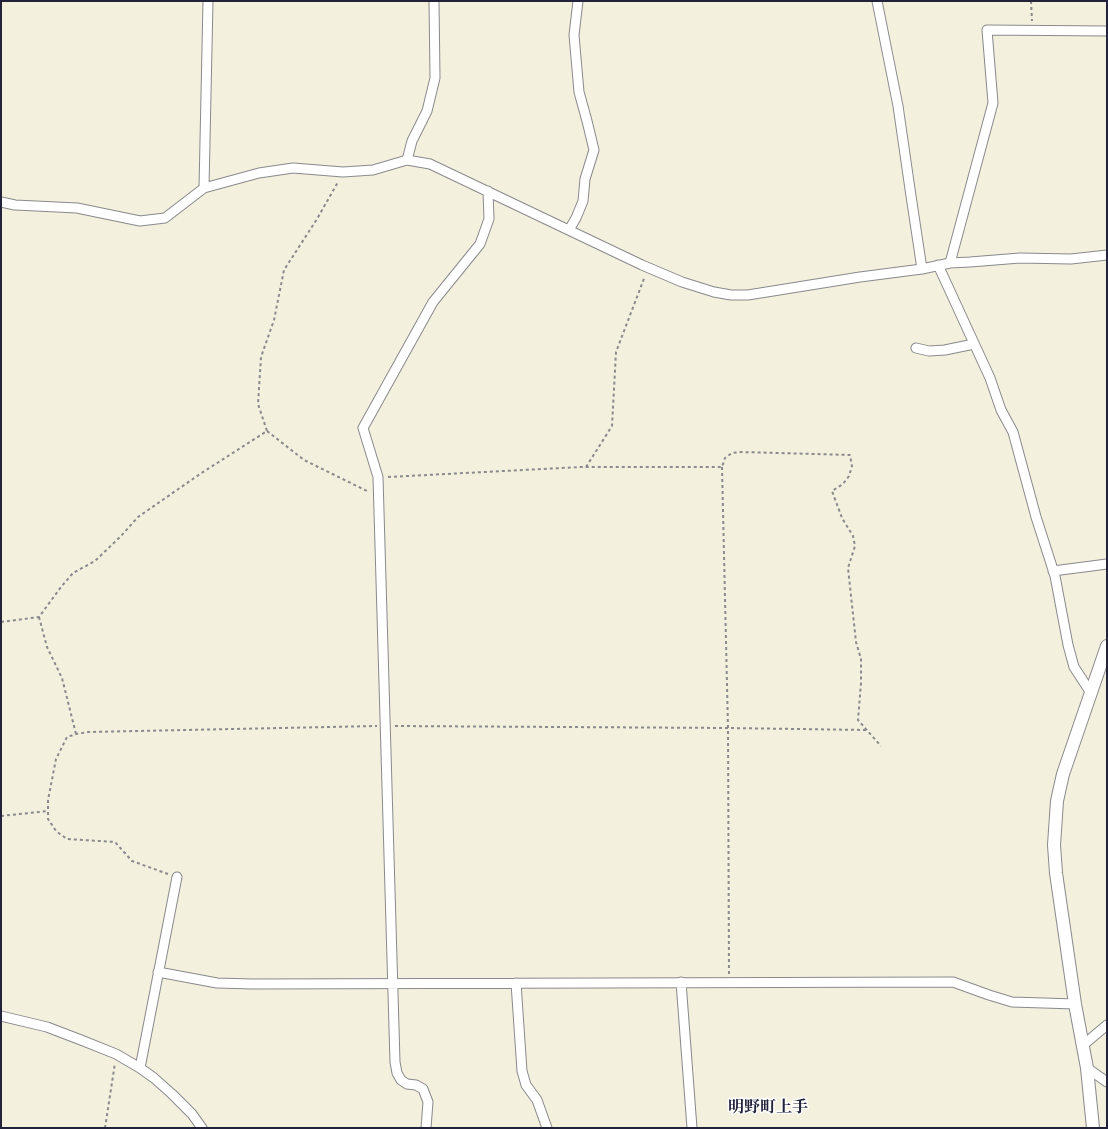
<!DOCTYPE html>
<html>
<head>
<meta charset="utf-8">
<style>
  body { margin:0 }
  #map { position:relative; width:1108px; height:1129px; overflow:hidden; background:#f3f0de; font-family:"IM FELL Great Primer",serif }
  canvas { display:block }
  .frame { position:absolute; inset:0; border:2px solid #22223b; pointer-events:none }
</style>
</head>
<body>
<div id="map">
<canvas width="1108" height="1129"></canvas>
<div class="frame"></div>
</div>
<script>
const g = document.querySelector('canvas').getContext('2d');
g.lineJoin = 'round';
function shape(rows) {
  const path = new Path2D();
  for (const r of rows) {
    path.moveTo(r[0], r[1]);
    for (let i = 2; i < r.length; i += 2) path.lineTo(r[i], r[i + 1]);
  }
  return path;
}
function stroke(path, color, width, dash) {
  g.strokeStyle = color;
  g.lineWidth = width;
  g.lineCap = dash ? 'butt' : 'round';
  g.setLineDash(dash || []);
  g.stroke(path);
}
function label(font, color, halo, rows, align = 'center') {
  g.font = font + ' "IM FELL Great Primer","Noto Serif JP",serif';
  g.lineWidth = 3;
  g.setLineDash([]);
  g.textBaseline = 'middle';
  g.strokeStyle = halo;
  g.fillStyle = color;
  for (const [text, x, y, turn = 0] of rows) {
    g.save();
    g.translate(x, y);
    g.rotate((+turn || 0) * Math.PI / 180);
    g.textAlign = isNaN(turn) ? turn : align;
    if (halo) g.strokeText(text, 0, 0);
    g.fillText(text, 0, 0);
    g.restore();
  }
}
const minor = shape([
  [877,1,898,106,911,196,922,269],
  [407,160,412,141,427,111,435,78,434,1],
  [204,188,208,1],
  [1,202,15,205,77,208,140,221,165,218,204,188,259,173,293,168,343,172,373,170,407,160,430,164,642,265,682,282,714,292,731,295,748,295,860,277,922,269,950,263,970,262,1020,258,1071,259,1107,255],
  [569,230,576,218,583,201,585,179,594,150,587,121,579,92,574,35,578,1],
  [950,263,993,103,987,30,1107,31],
  [938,265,990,378,1001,410,1013,432,1036,517,1055,576,1068,645,1074,667,1091,693],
  [916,348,929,351,945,350,974,344],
  [1053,571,1107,564],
  [158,972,217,983,253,984,953,982,989,995,1012,1002,1075,1004],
  [681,982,692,1128],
  [516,983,522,1071,526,1085,537,1100,547,1128],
  [1,1016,47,1027,81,1040,116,1054,140,1068,154,1078,172,1094,192,1114,202,1128],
  [1082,1046,1107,1025],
  [140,1068,177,877],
  [1087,1068,1107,1082],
  [426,1128,428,1102,423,1089,416,1085,407,1084,401,1080,397,1073,395,1062,378,477,363,428,433,302,480,244,489,219,488,191]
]);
const tertiary = shape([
  [1093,1128,1087,1068,1075,1004,1056,873,1054,845,1057,801,1063,774,1107,646]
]);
stroke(minor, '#8a898c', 11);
stroke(tertiary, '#8a898c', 14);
stroke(shape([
  [1031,1,1032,21],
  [267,431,304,460,369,492],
  [586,467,612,426,616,352,645,276],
  [722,467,728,728,729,974],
  [388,477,581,467,722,467,725,458,732,453,741,452,850,455,852,466,849,476,843,484,832,491,842,518,853,536,855,546,848,568,856,642,861,659,861,683,858,720,881,746],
  [39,617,47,647,62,678,76,734],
  [1,622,39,617,61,587,73,573,95,561,121,536,138,517,200,474,267,431,258,404,261,357,274,320,284,270,317,219,338,182],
  [395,726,728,728,867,730],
  [1,816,48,811],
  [168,874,132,861,115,842,67,839,56,831,48,819,48,800,56,759,67,737,76,734,88,732,377,726],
  [105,1128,115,1063]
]), '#8a898c', 2, [3, 3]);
stroke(minor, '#fff', 9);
stroke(tertiary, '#fff', 12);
label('bold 16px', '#22223b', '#fff', [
  ["明野町上手",768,1108]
]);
</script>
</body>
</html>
